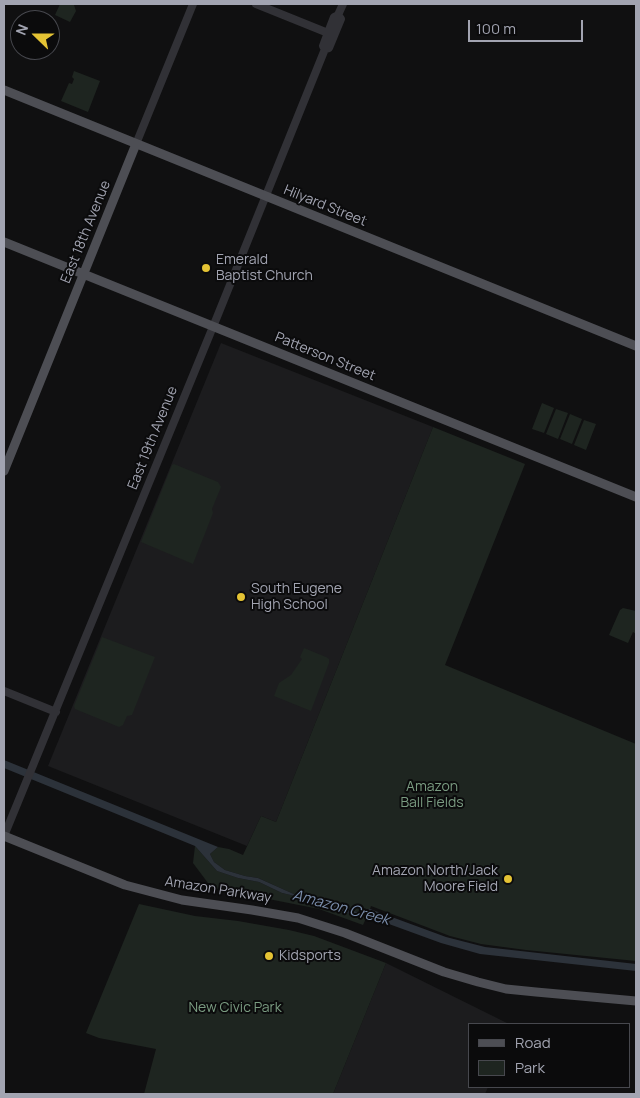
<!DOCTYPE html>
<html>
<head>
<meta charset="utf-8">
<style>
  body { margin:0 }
  #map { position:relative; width:640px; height:1098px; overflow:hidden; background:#101011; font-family:Manrope,sans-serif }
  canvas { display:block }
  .frame { position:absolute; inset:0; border:5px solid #a2a4b1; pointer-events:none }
  .legend { position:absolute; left:468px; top:1023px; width:162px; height:65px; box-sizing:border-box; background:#0b0b0c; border:1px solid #47484e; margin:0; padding:6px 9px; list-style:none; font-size:15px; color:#a2a4b1 }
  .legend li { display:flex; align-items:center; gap:10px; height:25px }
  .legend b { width:25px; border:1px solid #47484e }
  .north { position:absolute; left:10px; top:10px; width:50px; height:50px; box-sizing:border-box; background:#0b0b0c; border:1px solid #47484e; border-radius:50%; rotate:292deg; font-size:14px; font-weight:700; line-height:20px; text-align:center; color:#a2a4b1 }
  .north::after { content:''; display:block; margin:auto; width:18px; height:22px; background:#e4c334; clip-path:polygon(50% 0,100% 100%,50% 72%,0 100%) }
  .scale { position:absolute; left:468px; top:20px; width:115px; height:22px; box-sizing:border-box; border:2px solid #a2a4b1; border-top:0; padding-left:6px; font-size:15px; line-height:18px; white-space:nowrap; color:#a2a4b1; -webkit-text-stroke:4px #0b0b0c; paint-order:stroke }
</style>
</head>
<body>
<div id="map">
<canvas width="640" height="1098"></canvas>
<div class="frame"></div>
<ul class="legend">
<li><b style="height:6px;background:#4d4e54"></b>Road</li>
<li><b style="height:14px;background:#1e2520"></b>Park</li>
</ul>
<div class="north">N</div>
<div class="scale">100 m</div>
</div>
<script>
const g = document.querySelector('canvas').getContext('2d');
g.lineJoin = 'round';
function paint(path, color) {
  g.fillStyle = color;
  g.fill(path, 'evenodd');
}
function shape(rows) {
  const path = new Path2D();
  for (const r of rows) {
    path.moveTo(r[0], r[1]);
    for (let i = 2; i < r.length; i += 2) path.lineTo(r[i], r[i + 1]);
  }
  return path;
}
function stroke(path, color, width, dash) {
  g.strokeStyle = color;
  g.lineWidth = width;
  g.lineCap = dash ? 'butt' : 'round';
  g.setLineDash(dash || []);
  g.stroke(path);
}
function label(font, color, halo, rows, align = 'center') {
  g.font = font + ' Manrope,sans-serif';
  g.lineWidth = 4;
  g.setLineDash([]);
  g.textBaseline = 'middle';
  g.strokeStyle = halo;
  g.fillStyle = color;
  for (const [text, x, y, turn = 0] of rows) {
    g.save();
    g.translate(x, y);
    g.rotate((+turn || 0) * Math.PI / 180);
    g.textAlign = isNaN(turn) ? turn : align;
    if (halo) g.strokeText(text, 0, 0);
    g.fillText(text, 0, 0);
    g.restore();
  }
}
paint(shape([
  [221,343,433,427,276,822,261,816,247,846,48,766],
  [386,963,509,1024,469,1024,469,1087,488,1087,485,1094,333,1094]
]), '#1c1c1e');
paint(shape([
  [60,4,74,5,76,11,70,22,55,15],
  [74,71,100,81,88,112,61,101,69,83,72,84,74,79,72,77],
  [542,403,554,408,544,433,532,429],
  [556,409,568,413,558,439,546,434],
  [570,414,582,419,572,444,560,439],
  [584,420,596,424,586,450,574,445],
  [433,427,525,464,445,665,636,744,636,961,526,950,481,944,450,936,371,906,370,909,357,912,323,899,296,895,258,878,245,876,225,870,214,862,210,854,218,847,229,849,243,855,261,816,276,822],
  [174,464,218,482,221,487,212,509,213,513,193,564,141,542,172,465],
  [623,608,636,611,636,634,633,632,628,643,609,635,620,610],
  [102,637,155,657,132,715,127,716,123,725,119,727,75,709,74,706],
  [304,648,326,657,329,659,329,663,311,711,274,696,279,683,291,675,302,659,300,657],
  [195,846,217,871,238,878,259,882,282,893,316,901,352,915,367,916,363,925,319,909,218,889,208,883,193,863],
  [139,904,195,916,238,921,289,930,314,936,386,963,333,1094,144,1094,156,1049,99,1038,86,1033]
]), '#1e2520');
paint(shape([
  [4,760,218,847,210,854,214,862,225,870,245,876,258,878,296,895,323,899,357,912,370,909,446,937,485,947,636,964,636,971,480,954,441,943,367,916,352,915,316,901,282,893,259,882,238,878,217,871,195,846,4,768]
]), '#2c323a');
stroke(shape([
  [256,4,328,33],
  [325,49,329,48,341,19,338,15],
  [136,144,193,4],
  [4,691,56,712],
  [4,836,217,317,325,49,323,46,329,30,334,17,338,15,343,4]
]), '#313136', 8);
stroke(shape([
  [4,90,636,346],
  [4,242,636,497],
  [4,471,136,144],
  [4,836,125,885,182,900,252,910,298,918,345,933,444,972,478,982,506,989,536,992,636,1001]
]), '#4d4e54', 9);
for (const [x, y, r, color] of [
  [206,268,5,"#e4c334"],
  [241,597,5,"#e4c334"],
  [508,879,5,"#e4c334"],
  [269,956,5,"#e4c334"]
]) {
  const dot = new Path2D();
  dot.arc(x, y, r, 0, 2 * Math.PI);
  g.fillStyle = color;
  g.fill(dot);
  stroke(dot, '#0b0b0c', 2);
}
label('14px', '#a2a4b1', '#0b0b0c', [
  ["Hilyard Street",325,206,22],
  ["East 18th Avenue",86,232,-68],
  ["Patterson Street",325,357,22],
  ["East 19th Avenue",153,438,-68],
  ["Amazon Parkway",218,890,9]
]);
label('14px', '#a2a4b1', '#0b0b0c', [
  ["Emerald",216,260],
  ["Baptist Church",216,276],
  ["South Eugene",251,589],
  ["High School",251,605],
  ["Amazon North/Jack",498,871,"right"],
  ["Moore Field",498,887,"right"],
  ["Kidsports",279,956]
], 'left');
label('14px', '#7a9b81', '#0b0b0c', [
  ["Amazon",432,787],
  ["Ball Fields",432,803],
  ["New Civic Park",235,1008]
]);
label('italic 15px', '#7a8dab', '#0b0b0c', [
  ["Amazon Creek",341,908,15]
]);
</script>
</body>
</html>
